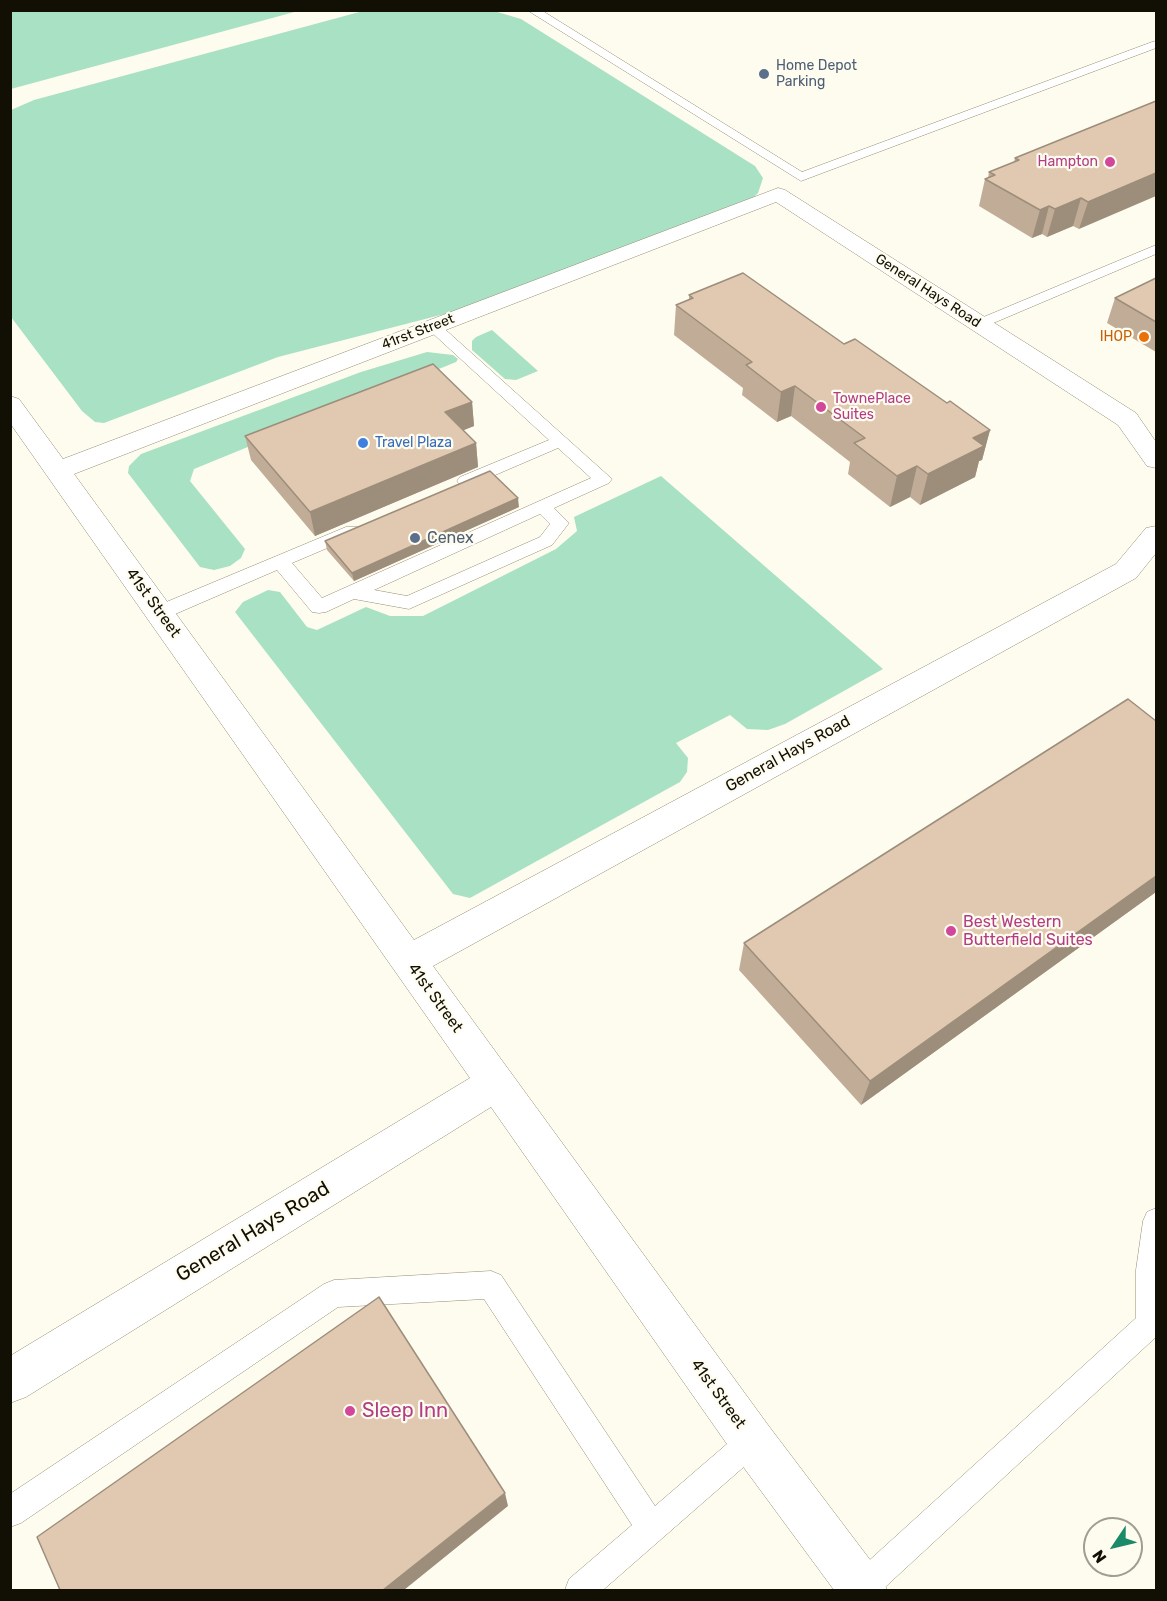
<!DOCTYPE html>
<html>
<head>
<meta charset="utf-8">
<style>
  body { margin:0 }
  #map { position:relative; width:1167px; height:1601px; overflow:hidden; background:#fefcef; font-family:Rubik,sans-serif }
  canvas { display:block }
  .frame { position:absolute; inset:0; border:12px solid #120f05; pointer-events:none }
  .north { position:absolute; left:1083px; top:1517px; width:60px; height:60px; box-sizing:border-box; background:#fefcef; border:2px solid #a09d91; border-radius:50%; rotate:235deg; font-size:16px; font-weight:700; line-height:24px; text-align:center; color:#120f05 }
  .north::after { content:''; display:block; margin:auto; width:21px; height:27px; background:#1b8a69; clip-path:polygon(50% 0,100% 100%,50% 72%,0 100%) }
</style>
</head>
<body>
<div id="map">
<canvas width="1167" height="1601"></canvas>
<div class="frame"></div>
<div class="north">N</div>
</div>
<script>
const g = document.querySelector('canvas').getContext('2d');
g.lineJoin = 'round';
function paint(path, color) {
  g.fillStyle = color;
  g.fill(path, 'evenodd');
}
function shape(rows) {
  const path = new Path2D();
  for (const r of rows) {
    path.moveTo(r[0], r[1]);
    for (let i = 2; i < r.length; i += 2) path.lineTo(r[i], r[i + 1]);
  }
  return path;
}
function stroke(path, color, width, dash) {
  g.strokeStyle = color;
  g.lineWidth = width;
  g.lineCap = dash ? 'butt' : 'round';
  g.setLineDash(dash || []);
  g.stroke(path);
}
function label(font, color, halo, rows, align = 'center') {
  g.font = font + ' Rubik,sans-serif';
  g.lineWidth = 4.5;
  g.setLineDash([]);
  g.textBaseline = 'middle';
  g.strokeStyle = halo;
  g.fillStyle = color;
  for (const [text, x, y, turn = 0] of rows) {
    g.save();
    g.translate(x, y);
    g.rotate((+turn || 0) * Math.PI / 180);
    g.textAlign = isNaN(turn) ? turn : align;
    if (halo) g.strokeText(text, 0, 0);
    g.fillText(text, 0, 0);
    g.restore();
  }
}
paint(shape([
  [11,10,298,10,298,11,11,89],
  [363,11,494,11,521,19,755,166,763,178,758,193,749,202,456,311,278,357,104,423,95,422,82,411,11,317,11,110,34,100],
  [492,330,538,371,516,380,505,379,472,350,472,341,476,337],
  [427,352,453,355,458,359,456,362,194,469,190,481,245,549,241,558,230,566,214,570,200,567,128,473,129,466,141,454,361,372],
  [661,476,883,669,785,724,768,730,747,729,730,715,676,743,688,758,687,772,680,782,470,898,453,894,235,612,243,602,268,590,280,592,307,627,317,630,366,607,390,616,423,616,556,549,577,531,574,517]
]), '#a9e1c4');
const lane = shape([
  [527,10,541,10,802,172,1152,42,1156,41,1156,48,801,181,527,10],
  [1156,245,1156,254,984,327,974,327,971,324,974,321,1156,245],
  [433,321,438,323,612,479,609,483,554,508,569,523,552,545,409,609,354,599,326,612,319,613,312,612,277,570,166,618,159,620,152,618,150,613,152,608,346,527,358,527,361,531,358,535,292,563,322,598,591,478,558,448,472,485,460,485,457,481,460,477,549,440,428,329,425,326,428,323,433,321],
  [540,514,550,524,540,537,407,596,374,590,540,514],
  [1156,1208,1156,1337,882,1590,848,1590,851,1577,1136,1318,1136,1270,1143,1221,1147,1212,1156,1208],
  [491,1271,501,1275,655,1506,742,1431,752,1427,762,1431,766,1441,762,1451,603,1590,565,1590,569,1579,632,1525,484,1299,338,1307,21,1523,10,1527,10,1494,324,1284,334,1280,491,1271]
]);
const street = shape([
  [778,188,785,190,1136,413,1156,442,1156,468,1147,466,1118,425,776,202,74,474,414,940,1116,564,1146,528,1156,526,1156,553,1136,578,433,966,768,1425,880,1573,887,1590,834,1590,736,1457,491,1107,26,1397,10,1403,10,1356,470,1078,10,423,10,396,19,399,63,459,778,188]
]);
stroke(lane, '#948d70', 1);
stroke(street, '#948d70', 1);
paint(lane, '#fff');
paint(street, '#fff');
paint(shape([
  [1156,101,1079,229,1073,226,1047,237,1042,234,1032,238,979,206,985,179,988,178,989,172,1014,162,1015,158],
  [1156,278,1156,352,1107,323,1115,298],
  [689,295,844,344,947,403,990,430,982,460,979,461,975,477,920,505,910,497,890,507,848,474,850,462,791,416,777,422,742,395,743,388,674,335,676,305,689,300],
  [472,402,474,426,463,430,476,443,478,467,315,536,251,460,245,436],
  [519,507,354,581,327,550,325,541],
  [1156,721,1156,892,861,1105,739,970,744,943]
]), '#c1ad97');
paint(shape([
  [1156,173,1156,196,1079,229,1088,202],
  [1081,198,1073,226,1047,237,1055,209],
  [1049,206,1042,234,1032,238,1040,210],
  [795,386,791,416,777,422,781,392],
  [472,402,474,426,447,437,445,412],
  [990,430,982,460,979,461,975,477,920,505,928,474,973,438],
  [476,443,478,467,315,536,310,512],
  [917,466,910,497,890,507,897,476],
  [518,498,519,507,354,581,352,573],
  [1156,876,1156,892,861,1105,870,1081],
  [505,1493,508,1506,404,1590,383,1590]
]), '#9d8d7b');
const building = shape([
  [1156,101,1156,173,1088,202,1081,198,1055,209,1049,206,1040,210,985,179,995,175,989,172,1019,160,1015,158,1156,101],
  [743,273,844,344,855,339,947,403,950,401,990,430,973,438,984,446,928,474,917,466,897,476,854,443,865,438,795,386,781,392,746,365,752,362,676,305,693,298,689,295,743,273],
  [1156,278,1156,322,1115,298,1156,278],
  [433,364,472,402,445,412,476,443,310,512,245,436,433,364],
  [490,471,518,498,352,573,325,541,490,471],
  [1128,699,1156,721,1156,876,870,1081,744,943,1128,699],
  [379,1297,505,1493,383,1590,60,1590,37,1537,379,1297]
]);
paint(building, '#e0c9b0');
stroke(building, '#9d8d7b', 1.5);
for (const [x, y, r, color] of [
  [764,74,6,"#5c6f8a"],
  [1110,162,6,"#d1479c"],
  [1144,337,6,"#e8710a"],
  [821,407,6,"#d1479c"],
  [363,443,6,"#3f7fe0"],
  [415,538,6,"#5c6f8a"],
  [951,931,6,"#d1479c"],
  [350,1411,6,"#d1479c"]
]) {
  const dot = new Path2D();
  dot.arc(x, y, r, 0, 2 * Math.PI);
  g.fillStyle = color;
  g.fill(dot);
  stroke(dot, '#fefcef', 2);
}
label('14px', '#4e5e75', '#fefcef', [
  ["Home Depot",776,66],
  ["Parking",776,82]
], 'left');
label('14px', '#b23c85', '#fefcef', [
  ["Hampton",1098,162],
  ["TownePlace",833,399,"left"],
  ["Suites",833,415,"left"]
], 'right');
label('14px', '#120f05', '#fefcef', [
  ["General Hays Road",928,291,33],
  ["41rst Street",418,332,-21]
]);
label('14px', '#c56008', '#fefcef', [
  ["IHOP",1132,337]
], 'right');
label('14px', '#366cbe', '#fefcef', [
  ["Travel Plaza",375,443]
], 'left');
label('16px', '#4e5e75', '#fefcef', [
  ["Cenex",427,538]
], 'left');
label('16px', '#120f05', '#fefcef', [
  ["41st Street",153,603,54],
  ["General Hays Road",788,754,-29],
  ["41st Street",435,998,54],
  ["41st Street",718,1394,54]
]);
label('16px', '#b23c85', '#fefcef', [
  ["Best Western",963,922],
  ["Butterfield Suites",963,940]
], 'left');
label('20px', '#120f05', '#fefcef', [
  ["General Hays Road",253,1232,-31]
]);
label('20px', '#b23c85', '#fefcef', [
  ["Sleep Inn",362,1411]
], 'left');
</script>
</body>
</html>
